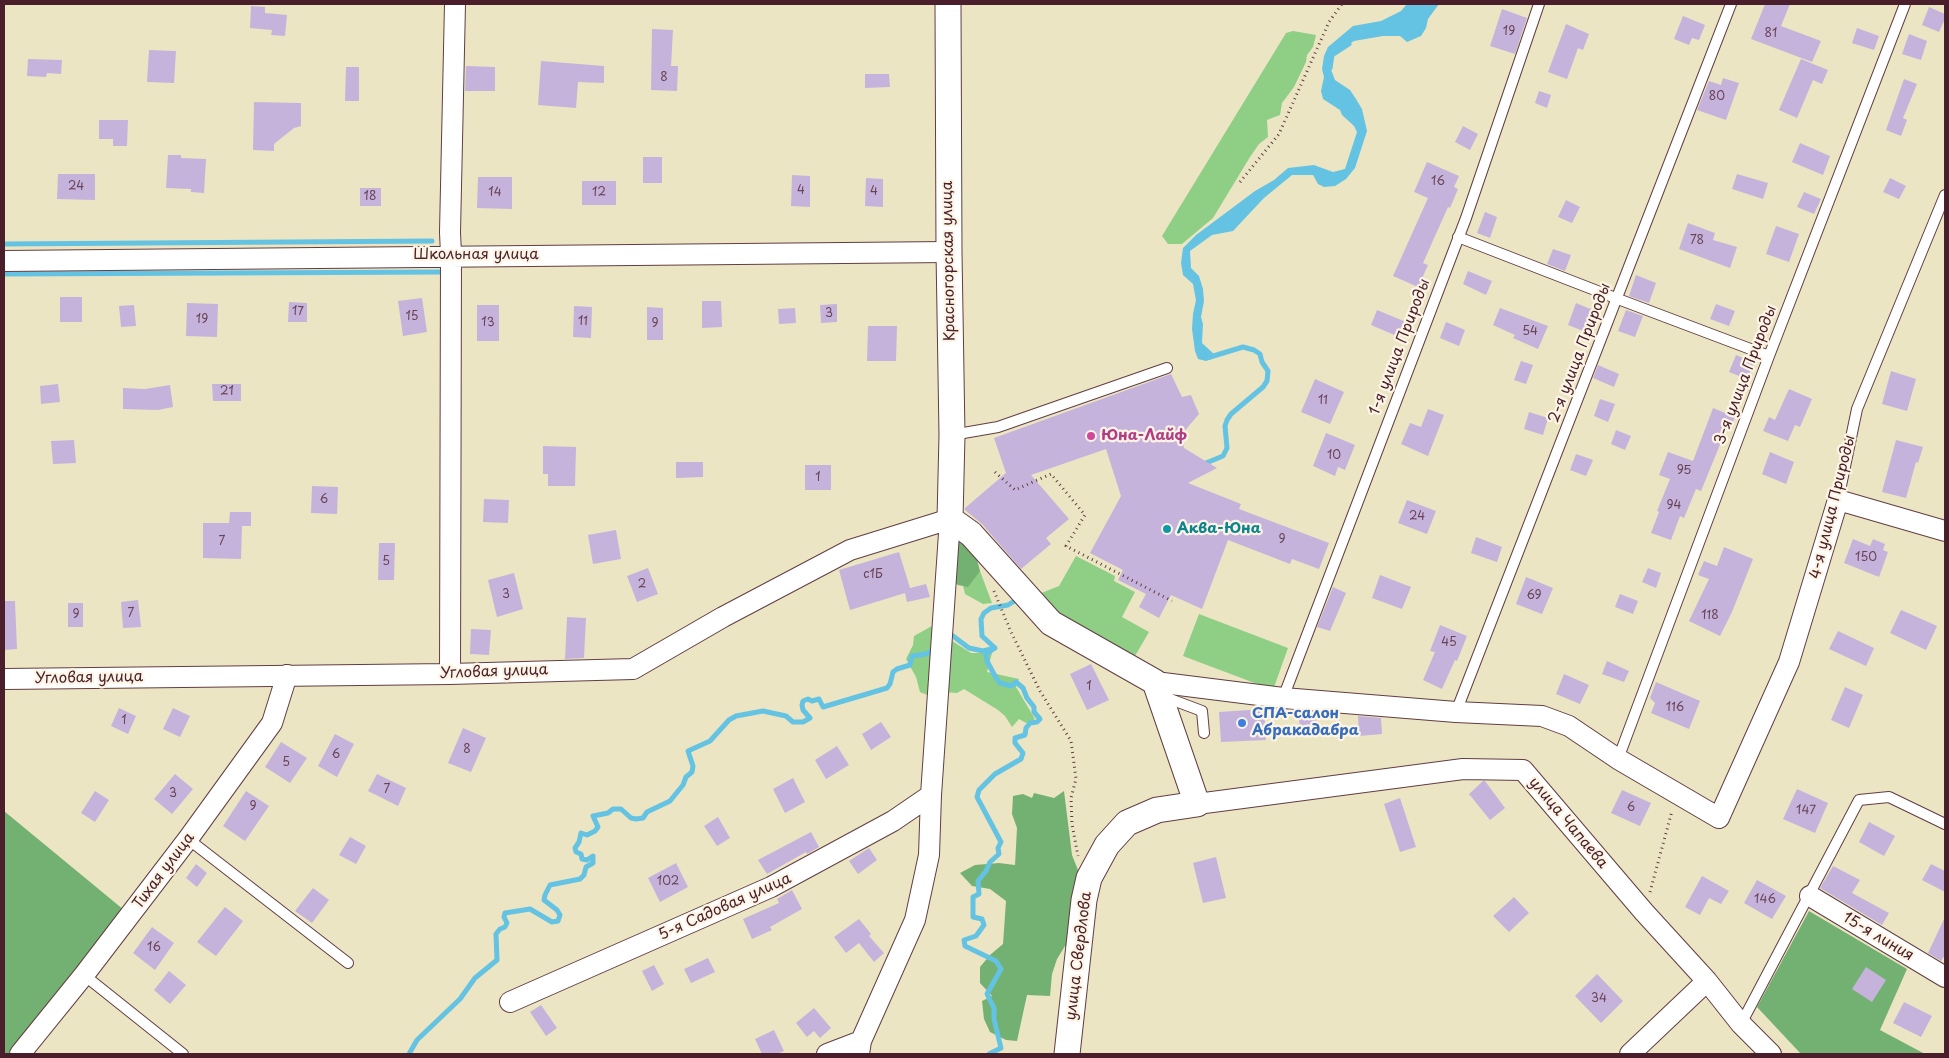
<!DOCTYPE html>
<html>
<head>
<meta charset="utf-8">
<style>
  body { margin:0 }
  #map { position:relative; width:1949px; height:1058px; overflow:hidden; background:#ece5c4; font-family:"Playpen Sans",sans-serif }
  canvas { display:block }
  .frame { position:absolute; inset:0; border:5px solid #4a1f2b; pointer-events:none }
</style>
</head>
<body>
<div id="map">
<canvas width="1949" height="1058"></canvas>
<div class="frame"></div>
</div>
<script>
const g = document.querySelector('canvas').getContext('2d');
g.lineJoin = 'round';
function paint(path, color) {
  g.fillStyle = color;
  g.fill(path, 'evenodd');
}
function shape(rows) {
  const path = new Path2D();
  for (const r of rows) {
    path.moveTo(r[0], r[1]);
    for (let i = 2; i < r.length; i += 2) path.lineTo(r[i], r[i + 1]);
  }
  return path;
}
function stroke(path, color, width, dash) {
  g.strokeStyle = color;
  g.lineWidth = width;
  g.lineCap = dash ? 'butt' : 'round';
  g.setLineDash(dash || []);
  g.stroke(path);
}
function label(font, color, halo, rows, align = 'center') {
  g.font = font + ' "Playpen Sans",sans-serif';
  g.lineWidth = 4.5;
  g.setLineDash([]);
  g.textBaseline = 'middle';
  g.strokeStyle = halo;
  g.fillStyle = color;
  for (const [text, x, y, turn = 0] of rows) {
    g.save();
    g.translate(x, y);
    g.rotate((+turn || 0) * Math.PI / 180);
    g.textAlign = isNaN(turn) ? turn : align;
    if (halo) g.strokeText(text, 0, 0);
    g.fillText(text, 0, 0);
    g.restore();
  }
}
paint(shape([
  [1293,31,1316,35,1313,47,1307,55,1306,62,1294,87,1282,103,1280,115,1267,120,1268,137,1259,144,1250,157,1213,218,1182,244,1168,244,1162,236,1286,33],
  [1076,556,1115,576,1114,581,1135,592,1122,617,1149,632,1135,656,1045,605,1034,596,1059,586],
  [971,560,980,571,992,603,983,604,965,594,961,577],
  [1199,614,1288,648,1273,690,1183,656],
  [939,622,932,697,920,692,916,677,906,659,913,645,914,636],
  [946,637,971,653,992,653,987,672,1019,679,1016,687,1035,719,1026,723,1019,719,1012,727,1005,716,998,710,964,689,957,693,943,692]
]), '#8fce85');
paint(shape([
  [954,529,973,544,980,571,968,587,958,585,951,581],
  [1064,791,1072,855,1080,875,1081,939,1065,946,1057,959,1052,974,1050,996,1027,995,1017,1041,1006,1040,990,1032,984,1019,982,1001,992,996,980,983,980,967,990,955,1003,944,1006,901,990,889,972,886,960,873,975,865,999,863,1015,865,1017,828,1012,814,1013,796,1023,794,1032,798,1034,793,1054,798],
  [4,811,124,910,8,1054,4,1054],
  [1809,911,1907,969,1880,1030,1925,1054,1801,1054,1757,1007]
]), '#73b172');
paint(shape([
  [1407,4,1439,4,1428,19,1426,28,1421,36,1407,42,1400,36,1383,36,1354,41,1332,55,1330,67,1335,80,1350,90,1356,99,1362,109,1367,131,1355,168,1346,179,1335,186,1324,187,1318,184,1313,175,1292,175,1264,198,1233,231,1212,235,1190,251,1191,268,1199,276,1203,289,1204,301,1201,317,1203,324,1202,343,1215,355,1212,359,1206,361,1198,359,1195,351,1192,329,1193,314,1196,300,1193,284,1183,275,1181,263,1183,248,1196,235,1255,191,1274,180,1288,168,1314,165,1333,172,1345,169,1357,132,1354,126,1342,115,1340,110,1323,99,1321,91,1324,77,1322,69,1324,56,1328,47,1353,26,1381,21,1401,11]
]), '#64c3e2');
stroke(shape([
  [1330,68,1332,55,1349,44],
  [4,244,432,241],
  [4,274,443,272],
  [1206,463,1223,456,1227,448,1225,426,1227,420,1231,414,1263,387,1267,381,1268,371,1262,362,1260,354,1254,350,1243,347,1210,357],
  [949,633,969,648,983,651,995,648,982,636,981,619,984,613,991,608,1008,605,1016,600],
  [409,1054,417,1040,460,999,475,978,497,960,496,934,500,929,505,927,507,923,504,917,505,913,530,909,552,922,558,921,560,915,557,910,544,900,545,895,550,885,580,879,584,875,586,867,593,863,593,856,587,860,582,859,581,854,576,852,575,848,579,842,581,833,587,835,595,831,598,827,593,816,608,813,613,809,621,809,631,818,636,819,643,818,647,812,670,801,683,785,686,777,692,772,693,766,688,751,710,741,729,720,736,716,763,711,786,716,793,722,803,722,810,718,803,710,802,705,803,701,808,699,812,701,819,699,823,707,887,688,890,684,893,672,897,669,910,665,912,656,926,654,935,649],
  [989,1054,1001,1048,994,1019,994,1008,987,994,1001,969,996,961,965,946,964,940,976,936,984,925,982,919,973,917,973,897,979,894,978,881,986,871,990,862,999,854,998,848,1001,842,977,797,979,790,995,774,1021,759,1023,753,1015,743,1015,738,1025,735,1026,728,1030,723,1037,722,1040,719,1034,712,1034,707,1027,698,1023,688,1016,682,1011,686,1000,683,996,678,987,661,986,654,995,648]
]), '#64c3e2', 5);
paint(shape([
  [1765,4,1790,4,1781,26,1821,41,1812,62,1751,39],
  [251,6,265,7,265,13,287,15,285,36,271,35,272,30,250,28],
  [1929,7,1945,14,1945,19,1939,32,1922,25],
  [1502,9,1527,18,1515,54,1490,46],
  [1683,16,1705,25,1699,40,1692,38,1689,45,1674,39],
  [1566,24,1589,34,1583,50,1578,48,1567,79,1548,72],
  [1857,28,1879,36,1874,50,1852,43],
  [652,29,673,30,671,66,678,66,677,91,651,90],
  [1909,34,1927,41,1921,60,1902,54],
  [149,50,176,51,174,83,147,82],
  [28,59,62,60,61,74,47,73,46,77,27,76],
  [1801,59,1828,70,1822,84,1813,80,1797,118,1779,110],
  [541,61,604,66,604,83,578,82,576,108,538,105],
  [466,66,495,67,495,91,465,91],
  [346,67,359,67,359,101,345,101],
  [865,74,889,74,890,87,865,88],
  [1723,78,1739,83,1726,120,1697,110,1709,81,1721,85],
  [1904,79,1917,84,1903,118,1907,120,1901,136,1886,130],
  [1539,91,1551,95,1547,108,1535,103],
  [254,102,301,103,301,126,294,128,274,144,274,151,253,150],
  [99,120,128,120,127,146,113,146,113,139,99,139],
  [1463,126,1478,134,1470,150,1455,142],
  [1800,143,1830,156,1823,175,1792,162],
  [168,155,181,155,181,158,206,159,204,193,191,192,191,189,166,188],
  [643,157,662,157,662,183,643,183],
  [1427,162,1459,176,1454,187,1458,189,1450,208,1448,207,1423,263,1428,265,1418,287,1393,276,1428,198,1414,192],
  [58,174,95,174,95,200,57,199],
  [1737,174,1768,183,1763,199,1732,189],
  [792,175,810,176,810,207,791,206],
  [478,177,512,177,512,209,477,208],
  [866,178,883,179,883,207,865,206],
  [1890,178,1906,186,1899,199,1883,192],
  [582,181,616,181,616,205,582,205],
  [360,188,381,188,381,206,360,206],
  [1804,192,1821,199,1814,214,1797,207],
  [1566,200,1580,207,1572,223,1558,217],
  [1485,212,1497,217,1490,238,1477,233],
  [1688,223,1715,233,1713,240,1737,247,1730,268,1679,249],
  [1776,226,1799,234,1789,262,1766,254],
  [1553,249,1571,255,1565,271,1547,264],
  [1468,271,1492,281,1486,295,1463,284],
  [1636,275,1656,283,1649,303,1629,296],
  [60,297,82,297,82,322,60,322],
  [422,298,427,332,403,336,398,301],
  [702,301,721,301,722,327,702,328],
  [289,302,307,303,307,322,288,322],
  [187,303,218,304,217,337,186,336],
  [1576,303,1595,311,1586,332,1568,325],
  [837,304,837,322,821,323,820,305],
  [1716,304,1735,311,1729,326,1710,319],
  [134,305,136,326,121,327,119,306],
  [477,305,499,305,499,341,477,341],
  [574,306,592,307,591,338,573,337],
  [647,307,663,308,663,340,647,340],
  [795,308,796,323,779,324,778,309],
  [1500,308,1548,326,1538,349,1513,338,1515,335,1493,325],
  [1377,310,1406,322,1399,337,1371,325],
  [1626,310,1643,316,1635,337,1618,331],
  [1446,322,1465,330,1459,346,1440,338],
  [868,326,897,326,896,361,867,361],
  [1736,355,1754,363,1747,379,1729,372],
  [1521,361,1533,365,1526,384,1514,380],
  [1598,365,1619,374,1614,387,1593,378],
  [1891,371,1916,379,1907,411,1882,404],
  [1171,374,1182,397,1191,395,1199,414,1182,434,1184,448,1217,468,1188,483,1241,504,1239,509,1329,543,1319,569,1292,559,1290,564,1228,540,1202,609,1171,595,1159,618,1139,607,1146,594,1118,580,1123,570,1090,553,1121,496,1106,449,1031,475,1069,519,1046,538,1051,544,1021,569,982,524,965,510,965,508,1006,473,994,438],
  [1315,379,1344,392,1330,424,1301,412],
  [58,384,60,402,41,404,40,386],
  [212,384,241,384,241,401,213,401],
  [170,385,173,407,158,410,123,409,123,388,145,389],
  [1789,389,1812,399,1800,427,1795,425,1788,441,1763,431,1769,417,1775,420],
  [1600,399,1615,404,1608,422,1594,416],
  [1713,408,1735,417,1729,431,1726,430,1701,491,1696,489,1684,518,1680,516,1671,540,1651,533,1659,512,1657,511,1670,479,1659,475,1668,452,1693,461],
  [1428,409,1444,415,1428,456,1401,444,1410,423,1421,427],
  [1529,412,1548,418,1543,435,1524,429],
  [1616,430,1631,436,1625,450,1611,444],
  [1326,433,1355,445,1345,470,1338,467,1335,476,1313,466],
  [74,440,76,463,53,464,51,441],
  [1896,440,1923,447,1918,463,1916,462,1906,498,1882,492],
  [543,446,576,447,575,486,548,486,548,474,543,474],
  [1770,452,1794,462,1786,484,1762,474],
  [1576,454,1593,460,1586,476,1570,470],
  [676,462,703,462,703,477,676,478],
  [805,465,831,465,831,490,805,490],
  [312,486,338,487,337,514,311,513],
  [484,499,509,500,508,523,483,522],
  [1407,500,1436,511,1427,534,1398,523],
  [230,512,251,512,251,526,242,526,241,559,203,558,203,523,229,523],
  [616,530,621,559,593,564,588,535],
  [1476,537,1502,547,1497,562,1471,553],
  [1853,539,1870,546,1873,539,1885,544,1883,550,1888,552,1879,577,1844,563],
  [379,543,395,543,394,580,378,580],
  [1724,547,1753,559,1732,612,1720,636,1689,621,1709,579,1698,575,1704,561,1717,566],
  [899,552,910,588,926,584,930,597,907,602,905,593,850,610,839,570],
  [648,568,658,594,637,602,627,576],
  [1648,568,1661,573,1656,588,1642,582],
  [514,573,523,609,497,617,488,580],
  [1380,575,1411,587,1402,609,1372,598],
  [1526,577,1553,588,1542,614,1516,604],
  [1333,587,1346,593,1330,631,1317,627],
  [1620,594,1638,601,1633,614,1615,607],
  [138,600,141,627,123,628,121,602],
  [4,601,15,601,17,649,4,650],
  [68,603,83,603,83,627,68,627],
  [1901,610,1937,626,1926,650,1890,633],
  [567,617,586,618,584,658,565,659],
  [1440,625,1467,636,1457,661,1455,660,1442,689,1423,680,1435,652,1430,651],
  [471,629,491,630,489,655,470,654],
  [1838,631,1874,648,1866,666,1829,649],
  [1607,661,1629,671,1624,682,1602,674],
  [1091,664,1109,700,1087,710,1070,674],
  [1564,674,1589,685,1580,704,1556,694],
  [1656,682,1700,701,1689,729,1651,713,1655,703,1650,698],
  [1845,687,1863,695,1849,728,1831,720],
  [119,708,136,716,128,734,111,726],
  [173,708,190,716,180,737,163,729],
  [1264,709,1266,740,1221,742,1219,712],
  [1358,716,1381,718,1382,734,1359,736],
  [1316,718,1317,733,1301,735,1299,719],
  [881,722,891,737,871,750,862,734],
  [463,728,486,738,471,772,448,763],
  [335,734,354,744,337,777,318,766],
  [281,742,307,758,290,783,265,767],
  [837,746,849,765,826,779,815,760],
  [175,774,193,789,172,814,154,799],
  [377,774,406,788,398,806,368,791],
  [793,778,805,802,785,813,773,789],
  [1483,781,1485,781,1505,808,1490,820,1469,794],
  [1797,789,1828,803,1815,833,1783,819],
  [1622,790,1651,803,1640,826,1611,813],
  [95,791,109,800,95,822,81,813],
  [246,791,269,806,245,841,223,826],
  [1400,798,1416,847,1400,852,1384,804],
  [718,817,730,838,717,846,704,826],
  [1869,822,1895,836,1884,856,1859,842],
  [811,832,819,847,807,854,806,852,767,874,758,860],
  [350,837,366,846,356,864,339,855],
  [869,848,877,860,858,874,849,861],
  [1216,857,1226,898,1203,903,1193,863],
  [676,863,688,887,660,902,648,878],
  [196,864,207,873,197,887,186,878],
  [1931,864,1945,871,1945,892,1922,880],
  [1833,866,1860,880,1852,893,1889,913,1882,925,1820,888],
  [1702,876,1729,891,1721,904,1709,898,1700,915,1685,907],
  [1757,880,1786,896,1772,919,1744,903],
  [313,888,329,900,312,923,295,911],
  [792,890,802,909,770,927,772,930,752,939,743,919,779,903,777,899],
  [1514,897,1529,913,1509,932,1493,916],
  [225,907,243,921,216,956,197,942],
  [1945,917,1945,955,1941,961,1928,953],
  [859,919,871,934,869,936,884,953,874,962,859,943,846,953,834,937],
  [152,927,174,943,155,970,133,953],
  [708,958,715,972,691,983,684,969],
  [654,965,664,984,652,991,642,971],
  [1866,967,1886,980,1872,1002,1852,989],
  [169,971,186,985,170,1004,154,990],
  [1597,974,1623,1001,1601,1023,1575,996],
  [1904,1002,1932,1016,1921,1037,1893,1023],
  [541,1005,557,1028,546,1036,530,1012],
  [814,1008,831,1028,820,1038,814,1031,807,1037,796,1023],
  [774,1030,784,1051,777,1054,762,1054,755,1039]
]), '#c6b3dc');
const service = shape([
  [1458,237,1618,299,1769,356],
  [952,435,998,427,1167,368],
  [1838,500,1857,409,1945,195],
  [1162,696,1202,711,1204,733],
  [1283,698,1466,218,1539,4],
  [1456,712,1731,4],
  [1618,759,1769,356,1905,4],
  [188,839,348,963],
  [84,975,183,1054],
  [1741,1024,1859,800,1889,797,1945,824]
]);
const minor = shape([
  [4,261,949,252],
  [450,674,451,255,450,232,455,4],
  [4,679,450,674,633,669,723,617,850,550,950,519,931,795,929,855,915,920,861,1041,859,1054],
  [1155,682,1283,698,1456,712,1542,716,1569,726,1618,759,1719,818,1789,662,1838,500,1945,531],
  [1197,804,1463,769,1523,770,1644,912,1707,981,1741,1024,1771,1054],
  [1810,896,1945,977],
  [510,1002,771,887,893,821,931,795],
  [20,1054,84,975,188,839,272,723,287,675],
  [827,1054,861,1041],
  [1630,1054,1707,981]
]);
const tertiary = shape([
  [948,4,949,252,952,435,950,519,971,534,1051,623,1155,682,1197,804,1157,810,1127,823,1107,845,1089,878,1084,900,1067,1054]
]);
stroke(service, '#623d42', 12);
stroke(minor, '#623d42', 22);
stroke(tertiary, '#623d42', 27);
stroke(shape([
  [1240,182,1279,134,1329,22,1342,4],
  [995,472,1015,490,1051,474,1085,515,1066,546,1172,601],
  [994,591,1011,632,1040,691,1071,741,1076,779,1071,798,1072,824,1078,856],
  [1650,892,1672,811]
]), '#623d42', 3, [1, 4]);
stroke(service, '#fff', 10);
stroke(minor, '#fff', 20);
stroke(tertiary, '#fff', 25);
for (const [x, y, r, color] of [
  [1091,436,5,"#d1479c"],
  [1167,529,5,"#0f9aa8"],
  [1242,723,5,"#3f7fe0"]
]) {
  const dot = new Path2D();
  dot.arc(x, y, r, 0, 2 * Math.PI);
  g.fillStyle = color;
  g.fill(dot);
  stroke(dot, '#fcf5e5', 2);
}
label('12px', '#694457', null, [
  ["19",1509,32],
  ["81",1771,34],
  ["8",664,78],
  ["80",1717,97],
  ["16",1438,182],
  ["24",76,187],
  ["4",801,191],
  ["4",874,192],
  ["14",495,193],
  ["12",599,193],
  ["18",370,197],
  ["78",1697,241],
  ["17",298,312],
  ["3",829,314],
  ["15",412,317],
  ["19",202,320],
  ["11",583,322],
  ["13",488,323],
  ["9",655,324],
  ["54",1530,332],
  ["21",227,392],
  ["11",1323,401],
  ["10",1334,456],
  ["95",1684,471],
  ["1",818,478],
  ["6",324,500],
  ["94",1674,506],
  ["24",1417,517],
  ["9",1282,540],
  ["7",222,542],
  ["150",1866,558],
  ["5",386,562],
  ["с1Б",873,575],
  ["2",642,585],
  ["3",506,595],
  ["69",1534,596],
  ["7",131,614],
  ["9",76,615],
  ["118",1710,616],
  ["45",1449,643],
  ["1",1089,687],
  ["116",1675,708],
  ["1",124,721],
  ["8",467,750],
  ["6",336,755],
  ["5",286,763],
  ["7",387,790],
  ["3",173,794],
  ["9",253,807],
  ["6",1631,808],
  ["147",1806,811],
  ["102",668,882],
  ["146",1765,900],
  ["16",154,948],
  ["34",1599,999]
]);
label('15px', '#4a1f2b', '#fcf5e5', [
  ["Школьная улица",476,255],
  ["Красногорская улица",949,261,-91],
  ["1-я улица Природы",1400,347,-69],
  ["2-я улица Природы",1580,353,-69],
  ["3-я улица Природы",1746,375,-69],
  ["4-я улица Природы",1833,507,-76],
  ["Угловая улица",494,672,-2],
  ["Угловая улица",89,678,-1],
  ["улица Чапаева",1568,823,50],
  ["Тихая улица",164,871,-53],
  ["5-я Садовая улица",725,907,-24],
  ["15-я линия",1878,937,31],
  ["улица Свердлова",1079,956,-83]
]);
label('bold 15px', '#b23c85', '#fcf5e5', [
  ["Юна-Лайф",1101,436]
], 'left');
label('bold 15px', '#0d838f', '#fcf5e5', [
  ["Аква-Юна",1177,529]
], 'left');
label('bold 15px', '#366cbe', '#fcf5e5', [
  ["СПА-салон",1252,714],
  ["Абракадабра",1252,731]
], 'left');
</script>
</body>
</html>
